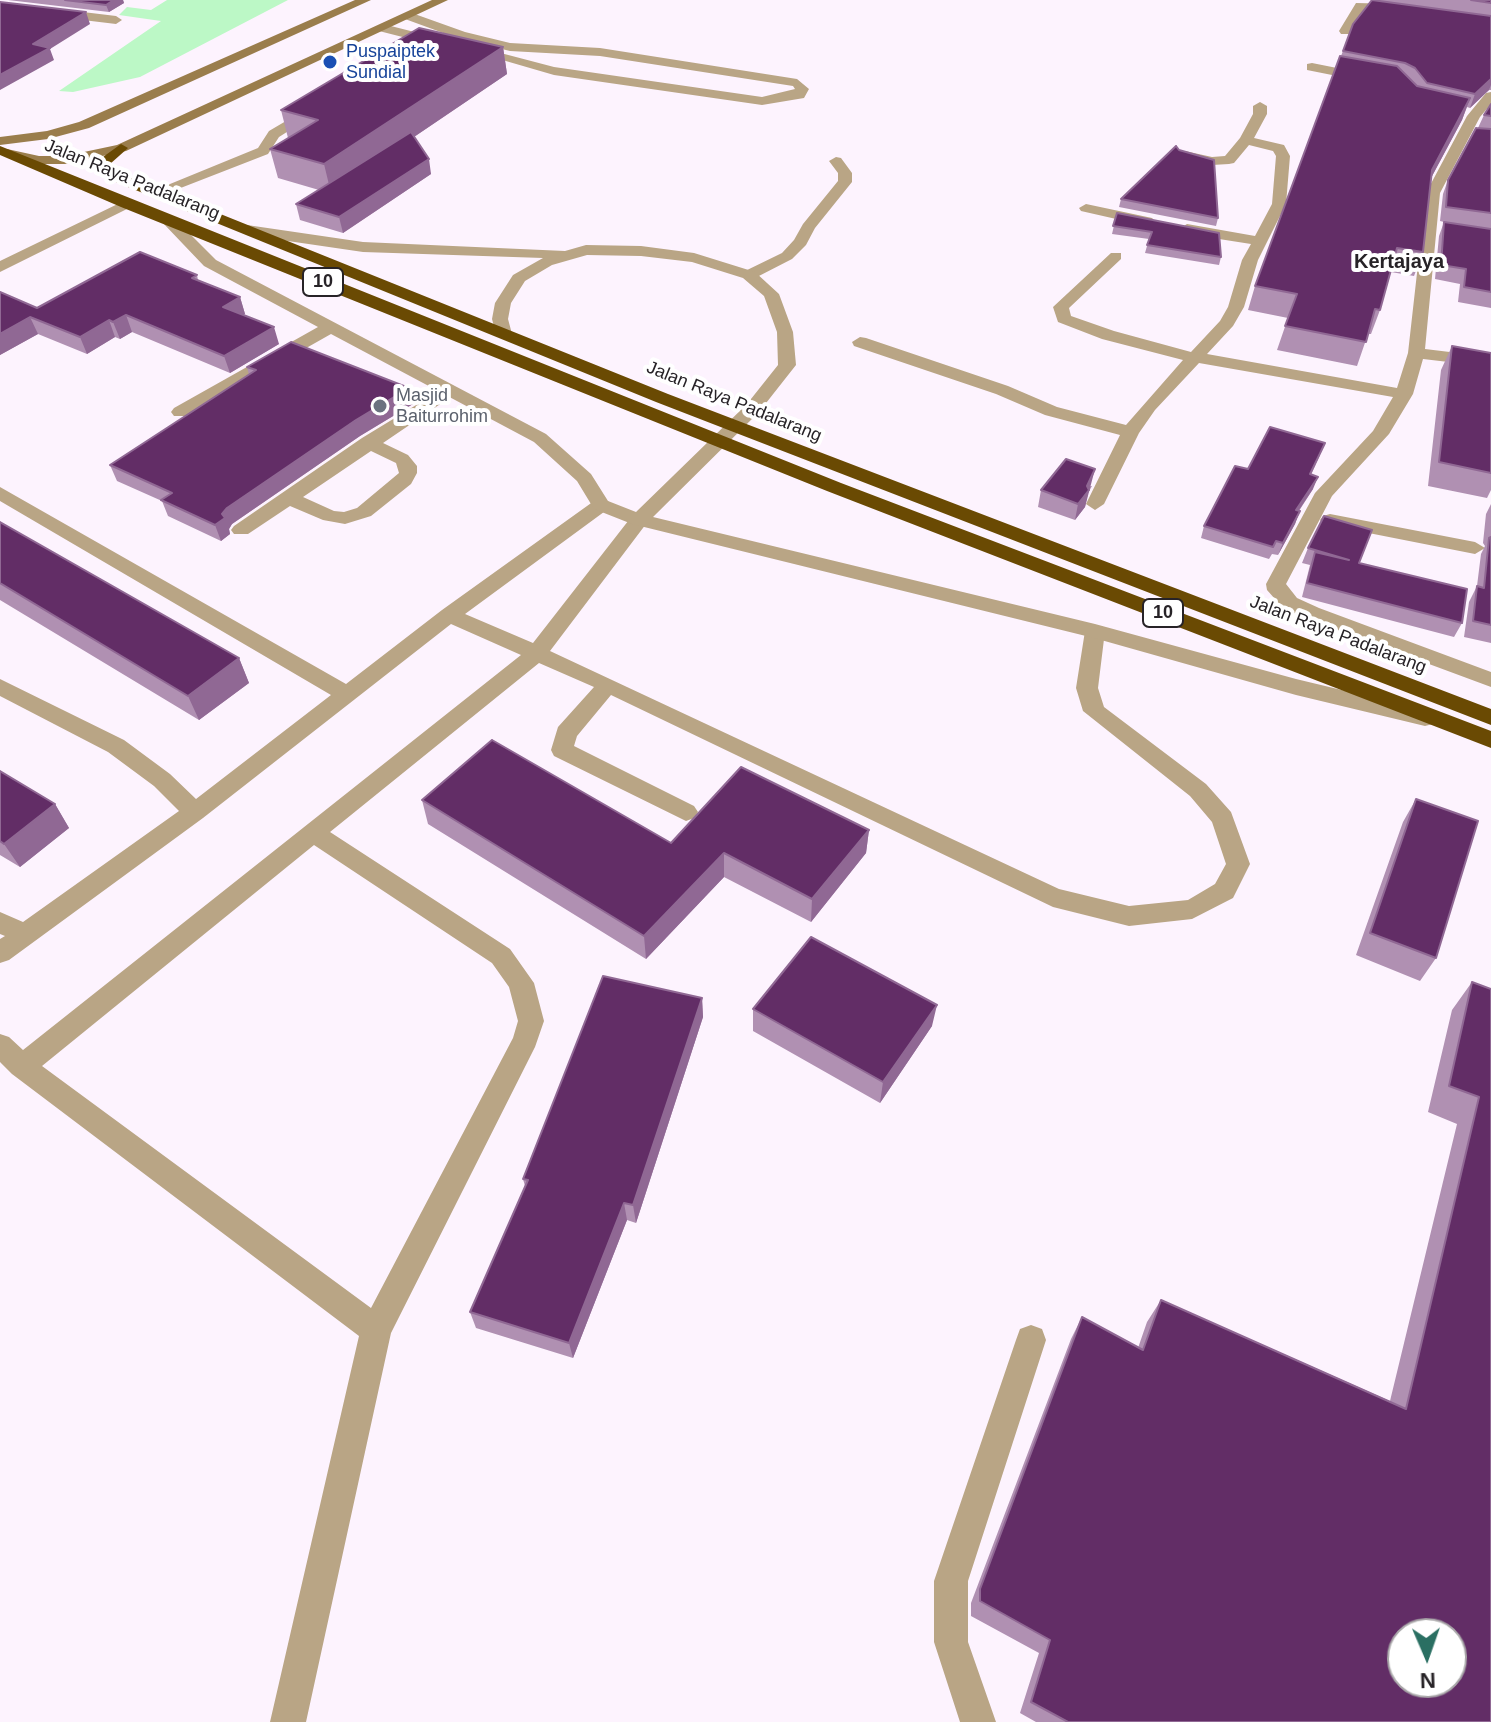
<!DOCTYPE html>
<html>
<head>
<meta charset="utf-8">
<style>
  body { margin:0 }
  #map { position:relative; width:1491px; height:1722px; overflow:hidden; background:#fdf3fe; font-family:Helvetica,sans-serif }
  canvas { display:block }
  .north { position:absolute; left:1387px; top:1618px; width:80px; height:80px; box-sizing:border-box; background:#fff; border:2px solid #a9a7a9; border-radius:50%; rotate:178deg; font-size:22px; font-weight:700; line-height:32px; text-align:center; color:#272327 }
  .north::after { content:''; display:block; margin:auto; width:28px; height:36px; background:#2a6f62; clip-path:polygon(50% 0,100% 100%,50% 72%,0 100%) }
</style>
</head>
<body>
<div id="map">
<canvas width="1491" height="1722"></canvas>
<div class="north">N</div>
</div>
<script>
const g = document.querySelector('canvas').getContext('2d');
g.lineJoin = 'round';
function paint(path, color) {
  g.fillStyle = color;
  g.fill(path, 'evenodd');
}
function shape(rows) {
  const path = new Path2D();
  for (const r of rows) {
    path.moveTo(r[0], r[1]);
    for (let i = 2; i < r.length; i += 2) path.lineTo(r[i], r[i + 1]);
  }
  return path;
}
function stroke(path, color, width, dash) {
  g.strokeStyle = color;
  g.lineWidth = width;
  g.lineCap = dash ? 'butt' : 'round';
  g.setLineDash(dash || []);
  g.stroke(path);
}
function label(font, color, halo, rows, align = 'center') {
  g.font = font + ' Helvetica,sans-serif';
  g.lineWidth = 8;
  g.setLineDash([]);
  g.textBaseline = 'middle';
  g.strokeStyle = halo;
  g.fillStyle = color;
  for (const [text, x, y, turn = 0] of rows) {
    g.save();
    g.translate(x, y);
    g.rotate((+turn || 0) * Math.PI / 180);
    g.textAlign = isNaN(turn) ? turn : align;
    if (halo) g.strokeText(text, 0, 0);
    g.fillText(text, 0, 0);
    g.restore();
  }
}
paint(shape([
  [167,0,288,0,140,77,73,92,59,91,161,21,119,15,127,7,151,10]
]), '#bcf8c6');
paint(shape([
  [409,12,465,32,510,43,600,48,797,79,809,89,804,98,762,105,554,75,468,50,474,46,554,67,762,97,795,89,793,86,600,56,510,51,457,38,405,19,403,16,409,12],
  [383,24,442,39,444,42,438,46,379,31,377,28,383,24],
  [308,108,320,111,279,137,268,154,160,196,150,196,148,193,258,148,269,131,308,108],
  [836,157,841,158,852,173,852,182,815,228,806,245,792,259,755,278,743,278,743,272,782,253,794,240,803,224,838,181,838,173,829,161,836,157],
  [126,200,131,201,131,207,0,272,0,261,126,200],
  [449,385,458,390,455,394,383,443,408,455,417,466,417,473,411,484,371,516,345,524,323,520,290,506,248,534,234,534,231,530,234,526,362,438,449,385],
  [371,451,396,463,399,473,357,508,344,512,334,511,303,497,371,451],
  [0,487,346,684,442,610,594,501,608,501,611,505,608,509,465,614,533,643,632,516,646,516,649,520,646,524,550,651,1059,889,1129,906,1188,900,1215,884,1226,864,1212,822,1190,796,1083,711,1076,688,1085,631,1088,626,1102,626,1105,631,1098,688,1104,707,1206,784,1231,812,1250,864,1233,898,1192,919,1129,926,1053,907,611,695,577,736,574,746,694,806,698,812,694,818,686,821,554,756,551,750,558,727,594,687,539,663,330,832,510,949,534,983,544,1021,535,1047,391,1333,306,1722,270,1722,359,1336,12,1074,0,1062,0,1034,9,1037,23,1050,521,655,451,624,203,818,9,960,0,963,0,939,5,936,0,934,0,912,23,922,179,811,154,786,108,752,0,696,0,679,124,740,170,774,196,799,331,695,0,501,0,487],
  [314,845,492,963,509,987,518,1021,513,1038,371,1308,42,1066,314,845],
  [1031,1325,1042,1329,1046,1340,968,1581,968,1642,996,1722,960,1722,934,1642,934,1581,1016,1340,1020,1329,1031,1325]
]), '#b9a585');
paint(shape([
  [0,2,116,16,122,20,116,24,0,10,0,2],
  [1356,3,1398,4,1404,8,1398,12,1364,10,1349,34,1341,34,1339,31,1356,3],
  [1312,63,1367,74,1374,78,1367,82,1307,70,1307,64,1312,63],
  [1491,92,1491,104,1480,117,1440,193,1425,349,1491,357,1491,367,1423,359,1413,394,1389,434,1332,496,1286,584,1297,598,1319,608,1491,672,1491,687,1305,618,1283,608,1267,590,1266,584,1315,493,1373,431,1393,397,1199,363,1155,410,1139,433,1104,504,1095,510,1086,504,1120,435,1045,415,996,394,854,346,852,342,860,337,866,338,1008,386,1057,407,1126,425,1183,360,1102,339,1058,322,1053,307,1111,253,1121,253,1121,259,1069,308,1071,316,1114,331,1191,352,1220,321,1228,307,1242,260,1251,244,1187,234,1179,229,1187,224,1255,236,1272,204,1276,156,1273,151,1249,145,1234,163,1229,164,1212,165,1178,155,1185,151,1212,157,1225,156,1240,138,1253,114,1253,106,1260,102,1267,106,1267,114,1254,138,1284,145,1290,156,1286,204,1258,260,1244,307,1233,326,1207,354,1397,388,1408,353,1426,193,1467,116,1486,93,1491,92],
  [1086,204,1152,218,1155,221,1147,226,1081,211,1079,208,1086,204],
  [167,215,172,216,216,260,546,434,591,474,608,501,636,512,747,404,778,365,777,332,764,296,743,278,692,262,641,256,587,255,552,265,525,281,511,303,508,319,512,334,504,339,496,334,492,319,495,303,513,275,543,258,363,252,247,235,239,230,247,225,363,242,565,251,586,245,641,246,694,253,755,272,779,294,793,332,796,365,759,412,653,517,1095,624,1296,679,1425,710,1433,712,1436,718,1433,724,1425,726,1296,695,1094,638,632,524,594,509,577,481,534,442,331,334,186,416,174,416,171,412,174,408,318,327,204,266,162,222,160,219,167,215],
  [1330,514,1475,542,1485,548,1475,554,1323,524,1320,520,1323,516,1330,514]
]), '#b9a585');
paint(shape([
  [355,0,371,0,89,128,48,139,0,145,0,137,47,131,79,122,355,0],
  [432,0,448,0,126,151,65,164,39,164,0,153,7,149,39,156,65,156,117,145,432,0]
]), '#9a7d4c');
paint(shape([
  [121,144,128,148,110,164,109,167,116,172,668,394,1491,709,1491,725,656,402,106,178,95,169,96,162,121,144],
  [0,146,841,483,1491,731,1491,748,827,491,121,207,0,155,0,146]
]), '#6a4a03');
paint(shape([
  [8,0,123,0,124,3,109,12],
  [1380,0,1491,0,1491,90,1489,90,1470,108,1467,107,1462,120,1431,178,1423,252,1414,276,1391,272,1380,310,1371,334,1368,334,1357,366,1277,350,1288,318,1248,310,1255,286,1353,24],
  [503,47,507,74,414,137,431,174,343,233,300,220,296,204,319,190,278,178,270,149,288,138,281,110],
  [1491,104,1491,308,1458,302,1460,284,1435,279,1439,236,1444,222,1440,221,1443,194,1448,180,1478,128,1484,115],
  [1121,199,1218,218,1216,226,1119,207],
  [1117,213,1221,257,1219,265,1145,253,1149,239,1112,234],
  [197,275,198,280,240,297,245,314,243,315,279,344,230,373,132,332,120,339,115,337,87,354,38,334,0,355,0,292,37,308],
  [1452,346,1491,353,1491,490,1487,498,1428,486,1441,370],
  [247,367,413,404,360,436,232,524,229,529,230,534,221,541,168,516,162,501,117,481,110,465,249,375],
  [1320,455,1311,475,1313,489,1299,511,1295,524,1278,555,1272,554,1269,559,1201,538,1204,526,1248,469],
  [1092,486,1088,493,1085,507,1075,520,1038,507,1041,490],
  [1491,504,1491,643,1464,637,1469,602,1477,586,1481,554,1485,546,1483,543,1486,514],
  [0,522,239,658,249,683,199,720,0,600],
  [1308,548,1359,563,1462,623,1454,637,1302,597,1310,565,1302,563],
  [0,771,55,804,69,828,20,867,0,855],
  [1416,799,1436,958,1420,981,1356,955,1403,822],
  [422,800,671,843,869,830,866,853,811,922,724,877,646,959,428,824],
  [1472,982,1491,989,1491,1722,1036,1722,1020,1713,1039,1653,971,1616,971,1603,1071,1339,1082,1317,1138,1348,1147,1322,1161,1300,1390,1401,1457,1124,1428,1112,1452,1010],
  [702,998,703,1017,636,1223,627,1220,573,1358,476,1328,470,1312,525,1186,523,1179],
  [753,1009,932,1026,880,1103,753,1031]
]), '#b090b2');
paint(shape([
  [114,0,123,0,124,3,109,12,106,5],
  [86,12,90,24,50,49,54,60,0,90,0,75,33,44],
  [503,47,507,74,331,193,324,164],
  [1491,79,1491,85,1489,90,1470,108,1475,94],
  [1470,98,1462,120,1423,193,1432,170],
  [429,159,431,174,343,233,339,217],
  [240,297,245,314,229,324,223,307],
  [126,315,132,332,120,339,113,322],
  [30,317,38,334,0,355,0,334],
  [109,320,115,337,87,354,80,337],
  [274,327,279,344,230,373,224,356],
  [409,388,413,404,360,436,232,524,229,529,230,534,221,541,215,525,227,508,356,420],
  [1095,469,1085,507,1075,520,1078,504],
  [1318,477,1313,489,1291,522,1296,510],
  [1300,511,1295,524,1278,555,1283,543],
  [239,658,249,683,199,720,188,696],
  [55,804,69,828,20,867,4,844],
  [869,830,866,853,811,922,812,899],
  [724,853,724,877,646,959,644,936],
  [702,998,703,1017,636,1223,633,1205],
  [937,1005,932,1026,880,1103,883,1082],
  [624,1203,627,1220,573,1358,569,1343]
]), '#906894');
const building = shape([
  [65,0,114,0,106,5,65,0],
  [1372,0,1491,16,1491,79,1475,94,1427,83,1415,68,1405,63,1343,51,1353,24,1372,0],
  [1471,0,1491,0,1491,3,1471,0],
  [0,2,86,12,33,44,50,48,0,75,0,2],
  [419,28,503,47,324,164,270,149,318,120,281,110,419,28],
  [1340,56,1397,66,1417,86,1470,98,1432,170,1423,252,1397,248,1380,310,1375,309,1366,342,1285,326,1297,294,1255,286,1340,56],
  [1491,104,1491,116,1484,115,1491,104],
  [1476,128,1491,129,1491,213,1446,207,1448,180,1476,128],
  [411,132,429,159,339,217,296,204,411,132],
  [1176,146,1179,150,1214,160,1218,218,1121,199,1176,146],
  [1117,213,1219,233,1221,257,1147,245,1152,232,1113,226,1117,213],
  [1444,222,1491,229,1491,292,1464,287,1466,269,1441,265,1444,222],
  [140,252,197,275,192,278,240,297,223,307,274,327,224,356,126,315,113,322,109,320,80,337,30,317,0,334,0,292,37,308,140,252],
  [291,342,409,388,356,420,227,508,222,514,225,518,215,525,161,500,172,493,110,465,256,370,247,367,291,342],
  [1452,346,1491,353,1491,473,1439,462,1452,346],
  [1270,427,1325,443,1310,474,1318,477,1296,510,1300,511,1283,543,1276,541,1273,547,1204,526,1235,466,1248,469,1270,427],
  [1066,459,1095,469,1087,486,1089,490,1078,504,1041,490,1066,459],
  [1324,516,1372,530,1359,563,1467,589,1462,623,1307,583,1315,552,1349,560,1308,548,1324,516],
  [0,522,239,658,188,696,0,583,0,522],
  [1491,537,1491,625,1473,621,1477,586,1484,588,1489,538,1491,537],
  [492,740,671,843,741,767,869,830,812,899,724,853,644,936,422,800,492,740],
  [0,771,55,804,4,844,0,841,0,771],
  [1416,799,1478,821,1436,958,1370,933,1416,799],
  [811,937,937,1005,883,1082,753,1009,811,937],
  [603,976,702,998,633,1205,624,1203,569,1343,470,1312,528,1180,523,1179,603,976],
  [1472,982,1491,989,1491,1722,1068,1722,1031,1702,1050,1640,980,1601,980,1589,1082,1317,1143,1350,1161,1300,1406,1409,1479,1097,1449,1086,1472,982],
  [1403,1634,1451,1634,1451,1682,1403,1682,1403,1634]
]);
paint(building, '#622d66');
stroke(building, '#906894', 2);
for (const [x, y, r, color] of [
  [330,62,8,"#1a4fb4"],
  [380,406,8,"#6b7280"]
]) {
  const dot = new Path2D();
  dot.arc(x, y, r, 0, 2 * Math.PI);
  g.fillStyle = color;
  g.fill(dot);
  stroke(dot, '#fff', 3);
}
label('18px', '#164399', '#fff', [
  ["Puspaiptek",346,52],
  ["Sundial",346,73]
], 'left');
label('18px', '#272327', '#fff', [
  ["Jalan Raya Padalarang",132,180,22],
  ["Jalan Raya Padalarang",734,402,22],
  ["Jalan Raya Padalarang",1338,635,21]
]);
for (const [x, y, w] of [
  [323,282,40],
  [1163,613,40]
]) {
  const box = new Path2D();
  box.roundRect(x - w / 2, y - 14, w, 28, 6);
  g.fillStyle = '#fff';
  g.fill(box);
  stroke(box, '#272327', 2);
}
label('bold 18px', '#272327', null, [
  ["10",323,282],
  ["10",1163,613]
]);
label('18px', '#5b616d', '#fff', [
  ["Masjid",396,396],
  ["Baiturrohim",396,417]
], 'left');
label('bold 20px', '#272327', '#fff', [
  ["Kertajaya",1399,262]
]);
</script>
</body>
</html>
